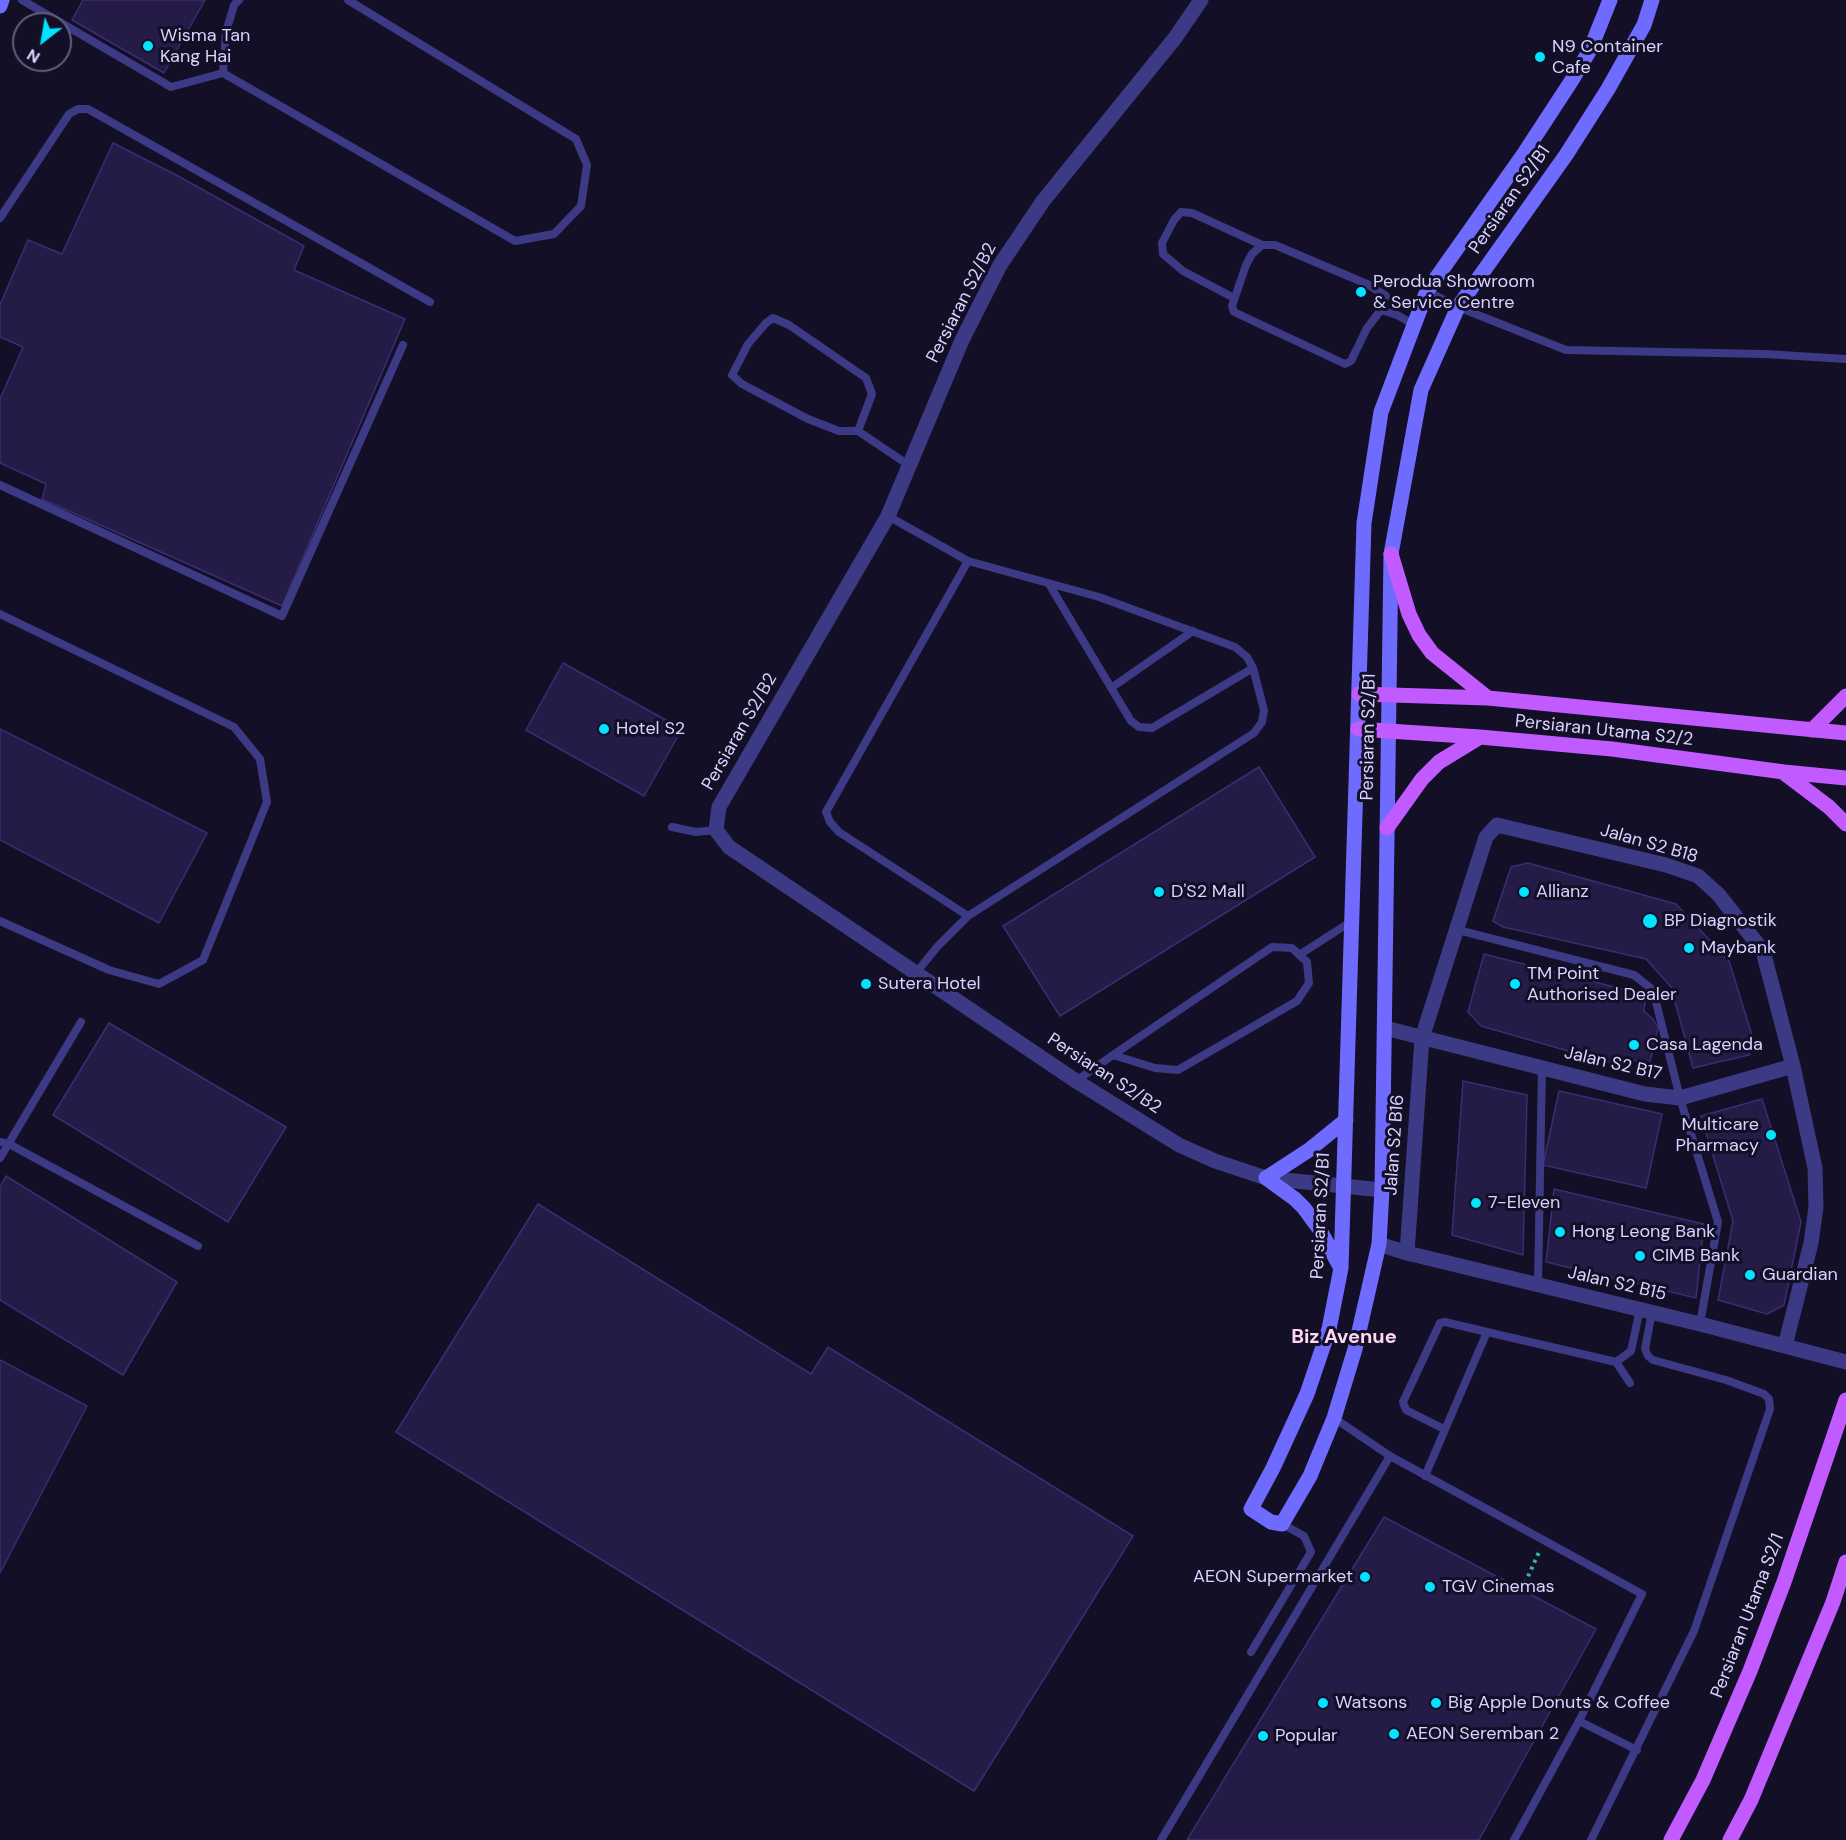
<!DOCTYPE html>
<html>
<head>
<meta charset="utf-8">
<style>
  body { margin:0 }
  #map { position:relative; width:1846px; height:1840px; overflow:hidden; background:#130f26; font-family:"DM Sans",sans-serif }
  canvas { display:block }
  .north { position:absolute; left:12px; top:12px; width:60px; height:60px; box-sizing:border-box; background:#130f26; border:2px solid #625e7d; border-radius:50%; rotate:211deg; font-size:16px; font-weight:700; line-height:24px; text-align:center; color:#d9d4ff }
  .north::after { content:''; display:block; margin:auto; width:21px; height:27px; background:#00e5ff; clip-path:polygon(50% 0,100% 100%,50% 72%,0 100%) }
</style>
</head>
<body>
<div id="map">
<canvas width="1846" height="1840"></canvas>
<div class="north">N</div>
</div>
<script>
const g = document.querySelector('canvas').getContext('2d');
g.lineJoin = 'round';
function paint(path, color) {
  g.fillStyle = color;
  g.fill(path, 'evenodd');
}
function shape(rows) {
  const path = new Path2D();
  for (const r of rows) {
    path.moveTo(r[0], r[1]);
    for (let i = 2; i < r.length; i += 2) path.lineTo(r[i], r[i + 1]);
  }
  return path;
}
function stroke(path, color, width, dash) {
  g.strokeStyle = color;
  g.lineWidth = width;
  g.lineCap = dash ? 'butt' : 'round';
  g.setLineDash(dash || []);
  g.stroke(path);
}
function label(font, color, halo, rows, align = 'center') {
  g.font = font + ' "DM Sans",sans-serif';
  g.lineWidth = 6;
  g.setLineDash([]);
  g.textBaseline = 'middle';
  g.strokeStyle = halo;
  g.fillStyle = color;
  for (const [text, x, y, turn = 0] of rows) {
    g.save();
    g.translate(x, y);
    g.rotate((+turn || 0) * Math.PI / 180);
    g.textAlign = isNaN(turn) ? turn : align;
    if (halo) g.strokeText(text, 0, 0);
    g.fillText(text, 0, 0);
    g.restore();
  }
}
const building = shape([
  [83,0,205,0,164,73,72,20,83,0],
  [113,143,178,176,304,246,294,270,405,319,282,606,42,499,46,484,0,463,0,399,23,347,0,337,0,305,28,240,62,254,113,143],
  [563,663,682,729,644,796,526,730,563,663],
  [0,729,207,833,159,923,0,840,0,729],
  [1259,767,1315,857,1060,1016,1003,926,1259,767],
  [1528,863,1676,904,1729,961,1755,1045,1749,1055,1693,1068,1671,987,1646,959,1503,927,1493,921,1511,867,1528,863],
  [1484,954,1646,995,1644,1011,1653,1019,1658,1028,1649,1066,1633,1060,1631,1069,1481,1026,1468,1012,1484,954],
  [109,1023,286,1127,228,1222,53,1115,109,1023],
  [1463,1081,1527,1095,1523,1255,1452,1235,1463,1081],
  [1559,1091,1662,1114,1646,1188,1543,1165,1559,1091],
  [1762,1099,1801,1222,1784,1305,1767,1314,1718,1300,1733,1221,1701,1116,1762,1099],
  [6,1176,177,1282,123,1375,0,1300,0,1187,6,1176],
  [1554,1189,1704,1224,1696,1298,1546,1262,1554,1189],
  [538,1204,811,1374,828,1347,1133,1536,974,1791,396,1432,538,1204],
  [0,1360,87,1406,0,1573,0,1360],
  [1384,1517,1596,1629,1479,1840,1187,1840,1384,1517]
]);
paint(building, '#241b47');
stroke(building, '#3b2d73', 1.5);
stroke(shape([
  [1522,1590,1539,1552]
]), '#2fb8b0', 4, [3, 4.5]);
stroke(shape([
  [22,0,171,87,223,73,515,241,554,234,581,206,587,165,576,139,348,0],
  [223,73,226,32,234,5,239,0],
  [0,218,69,114,78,109,88,109,430,302],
  [1262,245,1275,245,1367,284,1386,296,1381,310,1367,328,1351,361,1345,364,1234,312,1232,306,1246,265,1252,254,1262,245],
  [1427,291,1458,307,1566,350,1765,354,1846,359],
  [1234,298,1183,271,1163,254,1162,243,1174,220,1181,212,1192,213,1262,245],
  [1381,310,1397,315,1413,324],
  [858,431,872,394,866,378,789,325,773,318,766,323,748,344,732,375,742,384,808,419,839,431,858,431,910,466],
  [0,485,282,616,403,345],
  [888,516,968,561,1099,597,1235,647,1247,657,1253,668,1264,710,1262,722,1254,733,968,916,937,947,916,973],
  [1049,584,1131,721,1139,727,1152,728,1253,668],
  [0,614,234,727,260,759,267,802,203,960,159,984,109,970,0,921],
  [1111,688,1193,631],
  [672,827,696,832,716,830],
  [968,916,839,832,830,822,826,812,968,561],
  [1458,930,1634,975,1653,990,1680,1098,1718,1222,1700,1324],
  [1299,955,1352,921],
  [1076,1081,1113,1055,1272,947,1292,948,1307,962,1309,983,1297,1001,1178,1070,1155,1068,1113,1055],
  [0,1142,9,1144,198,1246],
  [0,1158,81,1022],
  [1538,1285,1542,1067],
  [1616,1362,1631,1351,1640,1309],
  [1334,1418,1390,1456,1642,1594,1579,1721,1514,1840],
  [1444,1429,1406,1410,1403,1402,1440,1323,1445,1322,1487,1332],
  [1425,1476,1487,1332,1616,1362,1630,1383],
  [1251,1652,1311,1552,1304,1536,1282,1524],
  [1579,1721,1637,1750],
  [1161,1840,1390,1456],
  [1591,1840,1694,1631,1770,1409,1769,1399,1764,1394,1726,1380,1653,1360,1648,1356,1645,1349,1652,1312]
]), '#3d3a85', 8);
stroke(shape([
  [1201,0,1175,38,1043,201,1000,265,962,340,888,516,719,807,716,830,729,847,1076,1081,1179,1145,1215,1161,1266,1178,1382,1190],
  [1385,1028,1645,1094,1680,1098,1793,1066],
  [1379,1244,1407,1253,1700,1324,1846,1362],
  [1407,1253,1422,1038,1486,837,1497,825,1666,865,1698,876,1718,894,1763,951,1793,1066,1815,1168,1816,1207,1811,1243,1785,1346]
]), '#3d3a85', 15);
stroke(shape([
  [1610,0,1590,50,1572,80,1523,155,1427,291,1381,412,1364,523,1341,1268,1329,1329,1307,1394,1273,1468,1251,1509,1271,1522,1282,1524,1310,1476,1334,1418,1355,1349,1379,1244,1382,1190,1391,554,1421,390,1458,307,1566,155,1608,89,1644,25,1652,0],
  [0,6,2,0],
  [1341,1268,1318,1227,1304,1208,1295,1199,1266,1178,1309,1150,1346,1120]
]), '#6f6bff', 15);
stroke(shape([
  [1391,554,1409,614,1419,635,1432,653,1488,698],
  [1359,694,1488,698,1846,733],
  [1358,729,1480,737,1612,749,1784,772,1846,778],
  [1812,730,1846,696],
  [1784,773,1829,807,1846,824],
  [1387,828,1422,779,1439,762,1480,737],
  [1671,1840,1703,1780,1750,1671,1784,1582,1846,1400],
  [1730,1840,1751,1800,1833,1602,1846,1562]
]), '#c25bff', 15);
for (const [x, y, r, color] of [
  [148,46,6,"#00e5ff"],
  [1540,57,6,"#00e5ff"],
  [1361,292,6,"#00e5ff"],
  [604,729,6,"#00e5ff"],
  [1159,892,6,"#00e5ff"],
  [1524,892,6,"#00e5ff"],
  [1650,921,8,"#00e5ff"],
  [1689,948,6,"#00e5ff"],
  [866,984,6,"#00e5ff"],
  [1515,984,6,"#00e5ff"],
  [1634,1045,6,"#00e5ff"],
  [1771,1135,6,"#00e5ff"],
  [1476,1203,6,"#00e5ff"],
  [1560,1232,6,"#00e5ff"],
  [1640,1256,6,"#00e5ff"],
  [1750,1275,6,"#00e5ff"],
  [1365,1577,6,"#00e5ff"],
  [1430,1587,6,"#00e5ff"],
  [1323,1703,6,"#00e5ff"],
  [1436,1703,6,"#00e5ff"],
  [1394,1734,6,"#00e5ff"],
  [1263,1736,6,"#00e5ff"]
]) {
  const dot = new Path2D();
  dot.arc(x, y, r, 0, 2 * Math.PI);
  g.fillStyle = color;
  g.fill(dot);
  stroke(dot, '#130f26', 2);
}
label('18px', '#d9d4ff', '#130f26', [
  ["Wisma Tan",160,36],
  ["Kang Hai",160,57],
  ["N9 Container",1552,47],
  ["Cafe",1552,68],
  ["Perodua Showroom",1373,282],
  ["& Service Centre",1373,303],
  ["Hotel S2",616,729],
  ["D'S2 Mall",1171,892],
  ["Allianz",1536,892],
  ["BP Diagnostik",1664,921],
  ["Maybank",1701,948],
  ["TM Point",1527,974],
  ["Authorised Dealer",1527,995],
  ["Sutera Hotel",878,984],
  ["Casa Lagenda",1646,1045],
  ["Multicare",1759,1125,"right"],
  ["Pharmacy",1759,1146,"right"],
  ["7-Eleven",1488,1203],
  ["Hong Leong Bank",1572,1232],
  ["CIMB Bank",1652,1256],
  ["Guardian",1762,1275],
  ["AEON Supermarket",1353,1577,"right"],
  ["TGV Cinemas",1442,1587],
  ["Watsons",1335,1703],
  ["Big Apple Donuts & Coffee",1448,1703],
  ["AEON Seremban 2",1406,1734],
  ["Popular",1275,1736]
], 'left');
label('18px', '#d9d4ff', '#130f26', [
  ["Persiaran S2/B1",1510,200,-55],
  ["Persiaran S2/B2",962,303,-63],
  ["Persiaran Utama S2/2",1604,731,6],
  ["Persiaran S2/B2",740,732,-60],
  ["Persiaran S2/B1",1369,737,-89],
  ["Jalan S2 B18",1649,844,16],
  ["Jalan S2 B17",1613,1064,13],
  ["Persiaran S2/B2",1104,1074,33],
  ["Jalan S2 B16",1395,1145,-86],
  ["Persiaran S2/B1",1321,1216,-87],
  ["Jalan S2 B15",1617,1284,13],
  ["Persiaran Utama S2/1",1748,1616,-69]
]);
label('bold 20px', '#ffd6f0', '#130f26', [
  ["Biz Avenue",1344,1338]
]);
</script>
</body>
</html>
